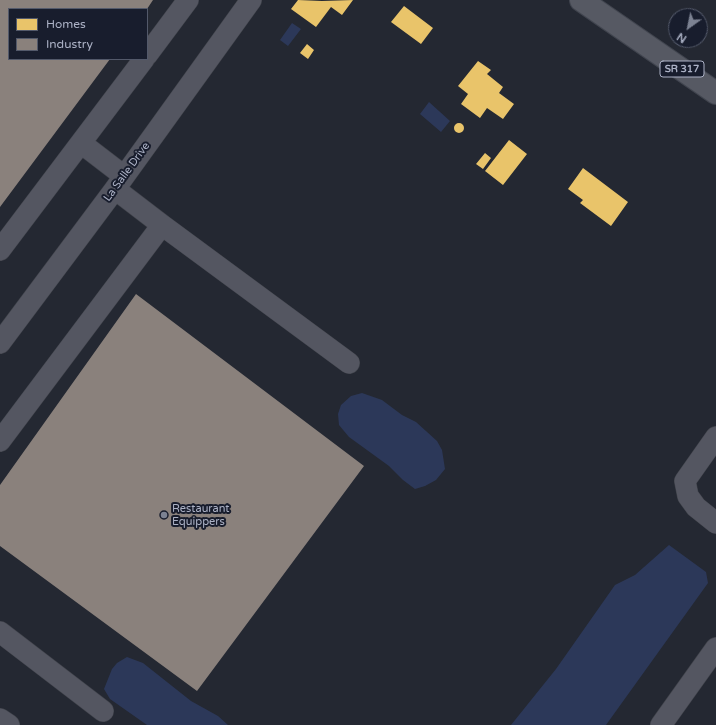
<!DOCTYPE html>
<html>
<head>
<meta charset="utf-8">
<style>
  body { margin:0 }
  #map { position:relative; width:716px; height:725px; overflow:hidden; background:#242832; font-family:"Varela Round",sans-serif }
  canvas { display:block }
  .legend { position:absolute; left:8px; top:8px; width:140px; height:52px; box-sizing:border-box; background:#181d2d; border:1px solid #53596a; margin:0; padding:5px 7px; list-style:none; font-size:12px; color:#acb2c6 }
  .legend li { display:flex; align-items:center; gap:8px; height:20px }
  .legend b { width:20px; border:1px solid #53596a }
  .north { position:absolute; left:668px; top:8px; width:40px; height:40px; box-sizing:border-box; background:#181d2d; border:1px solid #53596a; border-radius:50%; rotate:213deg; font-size:11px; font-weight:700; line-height:16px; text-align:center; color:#acb2c6 }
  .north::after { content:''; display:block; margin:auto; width:14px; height:18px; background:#7c8292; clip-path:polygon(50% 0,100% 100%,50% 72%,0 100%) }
</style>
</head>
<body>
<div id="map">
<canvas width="716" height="725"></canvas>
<ul class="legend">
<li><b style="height:11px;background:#e9c46a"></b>Homes</li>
<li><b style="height:11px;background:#8a817c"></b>Industry</li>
</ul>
<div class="north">N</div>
</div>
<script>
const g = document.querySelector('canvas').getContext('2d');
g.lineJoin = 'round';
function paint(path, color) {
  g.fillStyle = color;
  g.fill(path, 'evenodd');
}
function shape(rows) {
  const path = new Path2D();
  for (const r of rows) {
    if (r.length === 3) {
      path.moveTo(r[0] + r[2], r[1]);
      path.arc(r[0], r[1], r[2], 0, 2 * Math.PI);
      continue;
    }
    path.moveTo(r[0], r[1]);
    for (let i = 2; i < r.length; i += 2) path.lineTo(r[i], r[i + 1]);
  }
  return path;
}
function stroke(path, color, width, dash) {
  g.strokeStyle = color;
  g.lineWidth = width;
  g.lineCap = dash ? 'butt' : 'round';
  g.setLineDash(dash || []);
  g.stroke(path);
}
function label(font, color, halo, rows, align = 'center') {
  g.font = font + ' "Varela Round",sans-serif';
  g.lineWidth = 4;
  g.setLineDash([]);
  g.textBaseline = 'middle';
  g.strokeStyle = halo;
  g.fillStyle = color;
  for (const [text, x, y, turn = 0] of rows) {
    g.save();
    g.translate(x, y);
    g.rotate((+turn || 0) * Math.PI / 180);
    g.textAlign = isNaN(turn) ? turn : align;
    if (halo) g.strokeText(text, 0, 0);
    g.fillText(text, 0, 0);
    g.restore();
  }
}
paint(shape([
  [292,23,301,29,288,46,280,40],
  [429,102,450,121,441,132,420,114],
  [362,393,382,400,402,415,416,422,437,441,442,450,445,469,436,480,425,486,415,489,403,480,389,466,349,437,339,425,338,414,341,405,351,396],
  [669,545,706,572,708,583,606,725,511,725,556,669,615,585,635,575],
  [127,657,143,663,191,701,218,716,228,725,147,725,110,699,104,689,112,669,117,663]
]), '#2c3859');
paint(shape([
  [298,0,322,1,353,0,342,15,331,7,316,27,291,9],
  [404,6,433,28,421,44,391,22],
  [307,44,314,50,308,59,300,53],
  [478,61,491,70,487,74,503,87,499,93,514,104,503,119,487,108,480,118,461,104,468,94,458,86],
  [459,128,5],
  [509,140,527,154,503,185,485,171],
  [485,153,491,158,483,169,476,164],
  [583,168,628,202,611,226,580,203,583,200,568,189]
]), '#e9c46a');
paint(shape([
  [0,0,153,0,147,9,9,9,9,59,110,59,0,207],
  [136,294,364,466,197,691,0,546,0,485]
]), '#8a817c');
const minor = shape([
  [147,55,188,0],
  [81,143,124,176],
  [162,225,349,363],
  [0,250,144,59],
  [0,343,115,189,251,0],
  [716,437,685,481,688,496,696,507,716,523],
  [0,441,162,225,115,189],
  [0,632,103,711],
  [0,719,9,725],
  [661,725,716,648]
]);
const major = shape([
  [581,0,716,93]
]);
stroke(minor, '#40434b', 22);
stroke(major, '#41454f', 24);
stroke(minor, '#545661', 21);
stroke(major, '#565963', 22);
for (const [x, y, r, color] of [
  [164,515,4,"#7c8292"]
]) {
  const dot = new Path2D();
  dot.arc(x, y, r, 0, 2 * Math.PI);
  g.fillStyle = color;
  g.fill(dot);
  stroke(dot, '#181d2d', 1.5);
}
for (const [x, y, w] of [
  [682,69,44]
]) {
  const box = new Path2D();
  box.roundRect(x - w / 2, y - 8, w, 16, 3);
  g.fillStyle = '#181d2d';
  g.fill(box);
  stroke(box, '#acb2c6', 1);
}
label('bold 10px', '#acb2c6', null, [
  ["SR 317",682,69]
]);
label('11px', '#acb2c6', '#181d2d', [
  ["La Salle Drive",127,172,-54]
]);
label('11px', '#acb2c6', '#181d2d', [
  ["Restaurant",172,509],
  ["Equippers",172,522]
], 'left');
</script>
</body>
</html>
